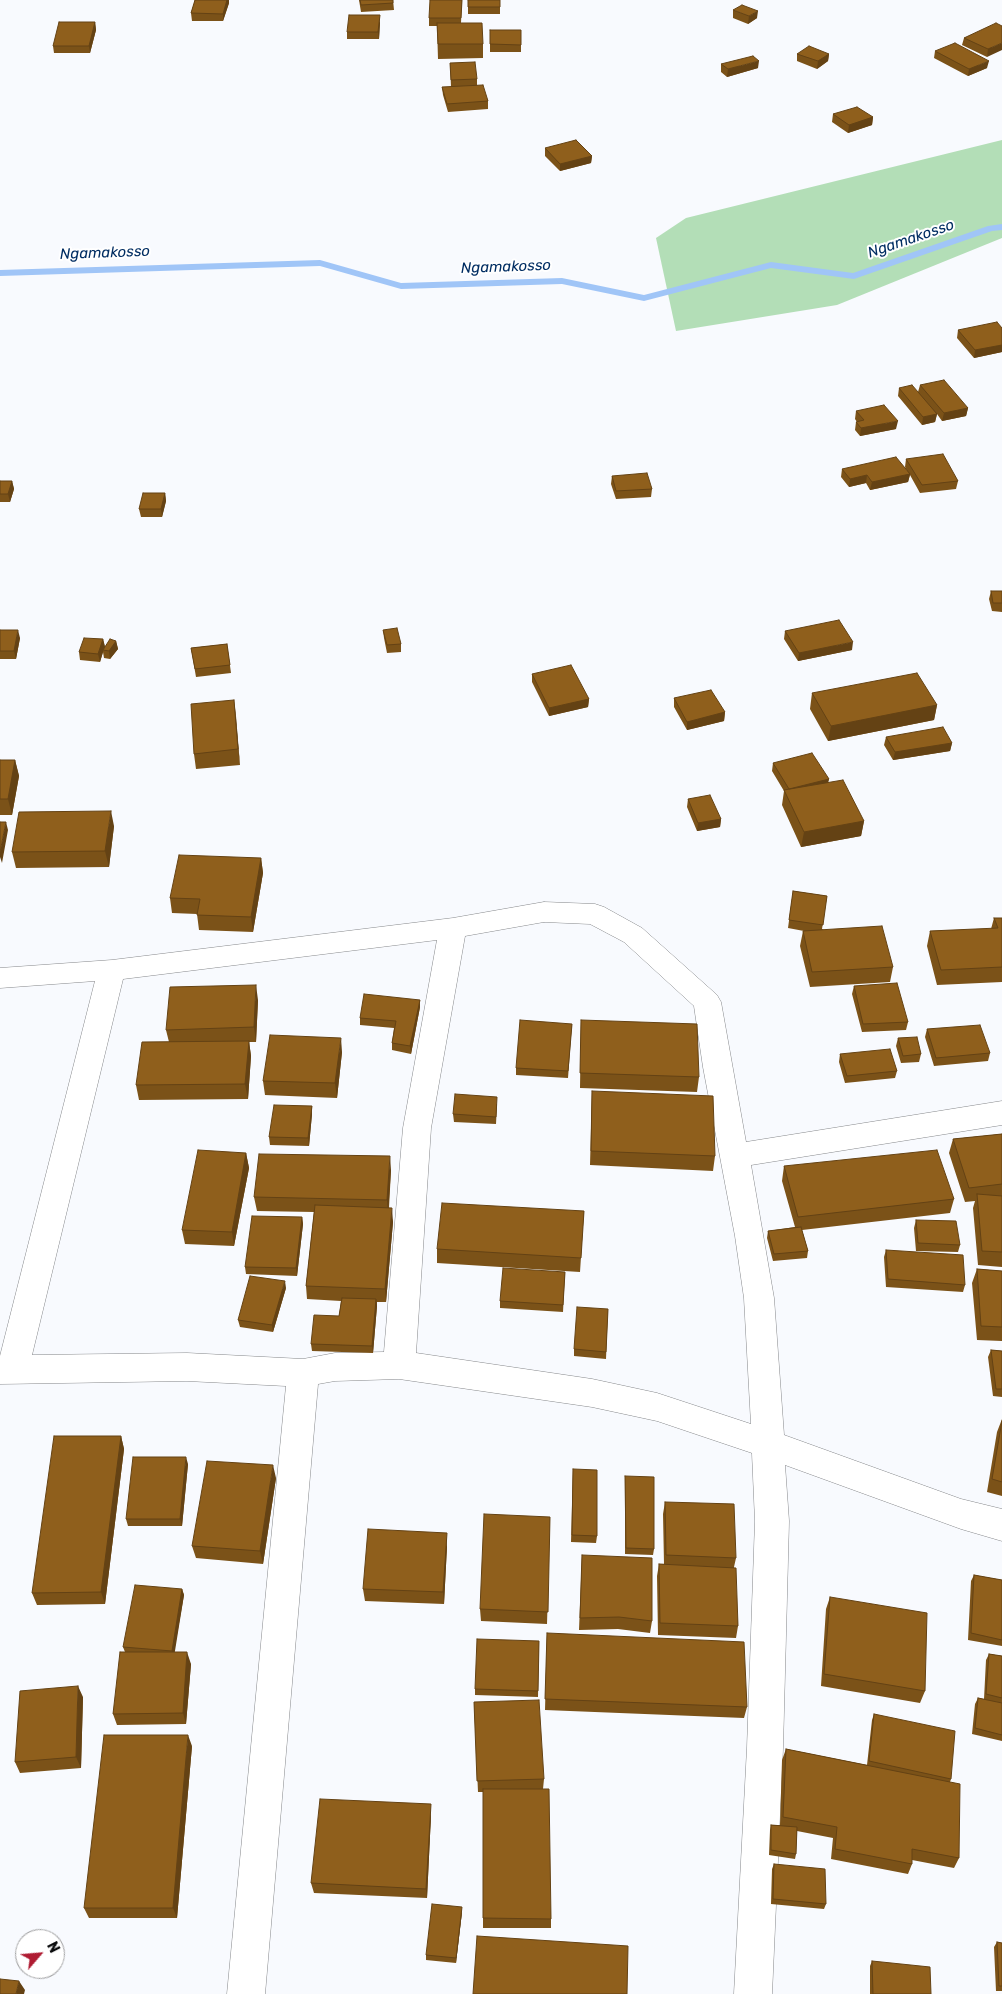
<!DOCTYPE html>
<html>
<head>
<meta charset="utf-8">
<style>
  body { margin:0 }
  #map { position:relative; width:1002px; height:1994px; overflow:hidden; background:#f8fafe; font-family:Rubik,sans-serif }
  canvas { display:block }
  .north { position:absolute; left:15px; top:1929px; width:50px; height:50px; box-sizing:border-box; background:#fff; border:1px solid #9e9e9f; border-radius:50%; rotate:63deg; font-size:14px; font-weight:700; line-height:20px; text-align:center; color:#0c0d0e }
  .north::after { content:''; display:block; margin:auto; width:18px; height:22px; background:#af1b32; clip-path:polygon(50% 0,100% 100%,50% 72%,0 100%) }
</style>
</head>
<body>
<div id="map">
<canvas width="1002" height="1994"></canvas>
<div class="north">N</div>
</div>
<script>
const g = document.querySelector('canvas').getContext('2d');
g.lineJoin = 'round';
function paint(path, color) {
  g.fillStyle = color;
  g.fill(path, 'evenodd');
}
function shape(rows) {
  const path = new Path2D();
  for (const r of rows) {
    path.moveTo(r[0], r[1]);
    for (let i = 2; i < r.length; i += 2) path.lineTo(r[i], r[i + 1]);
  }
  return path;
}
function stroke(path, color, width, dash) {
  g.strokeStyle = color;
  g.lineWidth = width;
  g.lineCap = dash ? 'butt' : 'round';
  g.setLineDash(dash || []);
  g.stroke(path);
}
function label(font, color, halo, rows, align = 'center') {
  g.font = font + ' Rubik,sans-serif';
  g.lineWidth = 4;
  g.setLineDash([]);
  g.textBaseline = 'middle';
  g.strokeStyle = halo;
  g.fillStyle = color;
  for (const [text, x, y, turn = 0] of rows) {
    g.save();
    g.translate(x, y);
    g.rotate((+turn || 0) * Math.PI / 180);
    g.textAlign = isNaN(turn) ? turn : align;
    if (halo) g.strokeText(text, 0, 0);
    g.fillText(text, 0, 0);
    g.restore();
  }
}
paint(shape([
  [1002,140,1002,238,837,305,676,331,656,238,686,218]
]), '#b3deb7');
paint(shape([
  [1002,224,1002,230,992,231,854,279,771,268,644,301,562,284,401,289,320,266,0,276,0,270,320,260,401,283,562,278,644,295,771,262,853,273,988,226,1002,224]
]), '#a0c5f7');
const minor = shape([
  [544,902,595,904,604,907,642,928,717,995,721,1002,746,1142,1002,1101,1002,1125,751,1165,774,1298,784,1435,961,1499,1002,1509,1002,1541,961,1529,785,1465,789,1521,783,1748,772,1994,734,1994,747,1748,755,1521,752,1453,657,1421,592,1407,399,1379,335,1381,318,1384,265,1994,227,1994,286,1386,187,1381,0,1384,0,1356,95,981,0,988,0,968,112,960,453,918,544,902],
  [544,922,590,924,624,942,694,1006,703,1067,735,1236,744,1298,751,1424,657,1393,592,1379,416,1353,431,1128,465,936,544,922],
  [437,940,403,1128,384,1352,335,1353,303,1359,187,1353,32,1355,123,979,437,940]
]);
stroke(minor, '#86888b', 1);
paint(minor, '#fff');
paint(shape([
  [195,0,229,0,229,3,223,21,192,21,191,13],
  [359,0,393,0,394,10,361,12],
  [462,0,461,23,483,44,483,58,438,59,437,26,429,26,429,18],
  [468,0,500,0,500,14,468,14],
  [733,10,757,18,748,24,733,18],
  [95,22,96,30,90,53,54,53,53,46],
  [380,22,379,39,347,39,347,32],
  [1002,26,987,57,962,45,964,38],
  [490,30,521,30,521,52,490,52],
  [935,51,987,68,968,76,934,58],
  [797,54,829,54,828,61,817,69,797,61],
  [450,63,477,79,477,85,488,101,488,109,448,112,443,95,442,87,451,87],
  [721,64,758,68,727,77,721,72],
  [833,114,873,117,872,125,848,133,832,122],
  [545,148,592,156,591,163,560,171,545,156],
  [1002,328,1002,352,974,358,957,338,958,330],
  [920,385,968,408,966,416,942,421,937,414,935,422,922,425,898,396,899,388,918,392],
  [856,411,896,429,860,436,855,430,856,422,857,422,855,419],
  [906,459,958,481,956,489,920,493,910,475,908,482,870,490,866,483,849,487,841,477,842,469,907,471,905,467],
  [612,476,652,489,651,497,616,499,611,484],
  [0,481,12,481,14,489,10,502,0,502],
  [165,493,166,501,162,517,141,517,139,509],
  [991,591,1002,591,1002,612,992,611,989,599],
  [0,630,20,638,16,659,0,659],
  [383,630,401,644,401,652,387,653,384,638],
  [785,631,852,650,798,661,784,639],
  [103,639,105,647,116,641,118,649,110,659,104,658,103,652,100,662,80,660,79,652],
  [227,644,231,673,196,677,191,648],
  [532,674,589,699,588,707,549,716,532,682],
  [812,693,937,705,934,720,828,741,810,709],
  [674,698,725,712,724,721,687,730,674,707],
  [234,700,240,765,196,769,194,754],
  [886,737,952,743,950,751,893,760,884,745],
  [0,760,15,760,19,776,12,815,0,815],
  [773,763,829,779,828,782,864,821,861,836,801,847,782,805,784,791,772,771],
  [688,799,721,819,720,827,697,831,687,807],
  [114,826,109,867,16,868,12,852],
  [261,858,263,873,253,932,199,930,197,914,172,913,170,898],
  [793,891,827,896,822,929,893,967,890,982,810,987,800,946,803,931,804,931,788,928],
  [994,918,1002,918,1002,982,937,985,927,946,930,931,991,929],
  [854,986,908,1022,906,1030,862,1032,852,994],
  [258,1000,256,1042,249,1042,251,1056,248,1099,139,1100,136,1085,169,1042,166,1030],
  [420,1000,420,1007,411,1054,392,1050,392,1043,394,1028,360,1025,360,1018],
  [581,1020,699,1077,697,1092,580,1088],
  [572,1024,568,1078,516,1075,516,1068],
  [927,1029,990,1053,988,1061,934,1066,925,1037],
  [898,1038,921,1054,919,1062,901,1063,896,1046],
  [342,1052,337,1098,265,1095,263,1081],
  [840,1054,897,1071,895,1078,845,1083,839,1062],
  [592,1091,715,1156,713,1171,590,1165],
  [497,1104,496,1124,454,1122,453,1114],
  [312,1106,312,1114,309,1146,270,1145,269,1137],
  [1002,1134,1002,1267,978,1265,973,1208,975,1201,965,1202,949,1153,953,1139],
  [246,1153,249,1168,234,1246,185,1244,182,1230],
  [784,1166,954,1199,950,1213,802,1230,808,1251,807,1258,773,1261,767,1238,768,1231,795,1227,782,1181],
  [391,1170,389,1208,393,1222,386,1302,377,1302,377,1306,373,1353,312,1351,311,1344,339,1316,341,1301,307,1299,306,1286,314,1212,257,1211,254,1197],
  [584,1211,580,1272,437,1263,437,1249],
  [302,1217,303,1224,297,1276,246,1274,245,1267],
  [916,1220,960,1245,958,1252,916,1251,914,1228],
  [886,1250,965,1285,963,1292,886,1287,884,1257],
  [977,1269,1002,1271,1002,1341,977,1340,972,1283],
  [565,1272,563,1312,500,1308,500,1301],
  [286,1288,273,1332,240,1327,238,1320],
  [608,1309,606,1359,574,1356,574,1349],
  [991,1350,1002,1351,1002,1397,993,1396,988,1357],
  [1002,1419,1002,1496,987,1492,997,1432],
  [121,1436,124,1449,105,1604,37,1605,32,1593],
  [188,1464,182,1526,128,1526,126,1519],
  [573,1469,597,1536,596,1543,571,1542],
  [625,1476,654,1549,653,1555,625,1554],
  [276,1478,263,1564,196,1558,192,1546],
  [665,1502,736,1558,734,1567,738,1626,736,1638,658,1635,657,1576,659,1564,664,1564,663,1514],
  [550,1517,547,1624,481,1621,480,1609],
  [447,1546,444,1604,365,1601,363,1589],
  [582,1555,652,1621,650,1633,618,1629,579,1630],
  [974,1575,1002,1580,1002,1646,968,1640,971,1581],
  [182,1589,184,1595,174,1652,191,1664,186,1724,117,1725,113,1714,125,1652,123,1647],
  [830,1597,925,1691,920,1703,821,1686,826,1609],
  [547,1633,747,1707,744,1718,545,1710],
  [539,1641,538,1697,475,1695,475,1689],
  [989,1654,1002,1656,1002,1741,972,1734,975,1704,978,1698,984,1699,986,1660],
  [83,1697,81,1768,20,1773,15,1762],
  [474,1702,544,1779,543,1789,551,1919,551,1928,483,1928,483,1792,478,1792],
  [874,1714,951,1779,950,1782,959,1858,954,1868,912,1860,912,1864,908,1874,831,1859,833,1838,797,1831,796,1854,795,1859,769,1855,770,1830,771,1825,780,1825,782,1760,786,1749,867,1765,872,1720],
  [192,1746,177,1918,89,1918,84,1908],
  [431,1815,427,1898,314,1893,311,1883],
  [774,1864,826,1904,824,1909,771,1904,772,1869],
  [462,1912,456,1963,426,1960,426,1955],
  [997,1942,1002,1943,1002,1991,996,1991,994,1947],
  [872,1961,931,1994,870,1994,870,1966]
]), '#7b5218');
paint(shape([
  [227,0,229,0,229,3,223,21,223,14],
  [758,11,757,18,748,24,749,16],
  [380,15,380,22,379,39,378,32],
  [95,22,96,30,90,53,89,46],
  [1002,43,1002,50,987,57,988,49],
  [829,54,828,61,817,69,818,61],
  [759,61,758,68,727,77,728,69],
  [989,61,987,68,968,76,969,69],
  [873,117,872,125,848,133,849,125],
  [592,156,591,163,560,171,560,164],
  [1002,345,1002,352,974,358,975,350],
  [968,408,966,416,942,421,944,413],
  [937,414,935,422,922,425,923,417],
  [898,421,896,429,860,436,861,428],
  [910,474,908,482,870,490,872,482],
  [867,475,866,483,849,487,850,479],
  [12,481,14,489,10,502,8,494],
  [165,493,166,501,162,517,161,509],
  [18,630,20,638,16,659,14,651],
  [103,639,105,647,103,650,103,652,100,662,98,654],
  [116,641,118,649,110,659,109,651],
  [853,642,852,650,798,661,799,653],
  [589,699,588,707,549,716,549,708],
  [234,700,236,716,240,765,238,749],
  [937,705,934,720,828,741,831,726],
  [725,712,724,721,687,730,687,722],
  [952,743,950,751,893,760,895,752],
  [15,760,19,776,12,815,8,799],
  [829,779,827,787,789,789],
  [111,811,114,826,109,867,105,851],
  [721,819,720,827,697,831,698,823],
  [864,821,861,836,801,847,804,832],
  [6,822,8,830,2,863,0,857,0,852],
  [261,858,263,873,253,932,251,917],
  [256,985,258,1000,256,1042,254,1027],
  [420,1000,420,1007,411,1054,410,1046],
  [341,1038,342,1052,337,1098,335,1083],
  [249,1041,251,1056,248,1099,245,1084],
  [312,1106,312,1114,309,1146,308,1138],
  [246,1153,249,1168,234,1246,232,1232],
  [390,1156,391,1170,388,1214,387,1200],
  [392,1208,393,1222,386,1302,385,1289],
  [302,1217,303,1224,297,1276,296,1268],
  [285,1281,286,1288,273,1332,272,1325],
  [376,1299,377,1306,373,1353,372,1346],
  [121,1436,124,1449,105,1604,101,1592],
  [186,1457,188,1464,182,1526,180,1519],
  [273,1465,276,1478,263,1564,260,1551],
  [447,1533,447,1546,444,1604,443,1592],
  [182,1589,184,1595,174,1657,172,1651],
  [187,1652,191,1664,186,1724,183,1713],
  [78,1686,83,1697,81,1768,76,1757],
  [188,1735,192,1746,177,1918,173,1908],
  [431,1804,431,1815,427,1898,426,1889],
  [462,1907,462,1912,456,1963,456,1958],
  [19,1981,25,1990,24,1994,16,1994]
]), '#644214');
const building = shape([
  [195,0,227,0,223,14,191,13,195,0],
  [360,0,393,0,393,3,361,5,360,0],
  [430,0,462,0,461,18,429,18,430,0],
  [468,0,500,0,500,7,468,7,468,0],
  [742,5,758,11,749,16,733,10,742,5],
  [349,15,380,15,378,32,347,32,349,15],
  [59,22,95,22,89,46,53,46,59,22],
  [437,23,482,23,483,44,438,44,437,23],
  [996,23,1002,26,1002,43,988,49,964,38,996,23],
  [490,30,521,30,521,45,490,44,490,30],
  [955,43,989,61,969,69,935,51,955,43],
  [809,46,829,54,818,61,797,54,809,46],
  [753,56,759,61,728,69,721,64,753,56],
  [475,62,477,79,451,80,450,63,475,62],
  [483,85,488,101,447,104,442,87,483,85],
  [857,107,873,117,849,125,833,114,857,107],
  [576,140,592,156,560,164,545,148,576,140],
  [997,322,1002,328,1002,345,975,350,958,330,997,322],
  [944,380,968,408,944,413,920,385,944,380],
  [912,385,937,414,923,417,899,388,912,385],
  [884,405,898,421,861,428,856,422,864,420,856,411,884,405],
  [943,454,958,481,922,485,906,459,943,454],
  [896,457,910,474,872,482,867,475,850,479,842,469,896,457],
  [647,473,652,489,616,491,612,476,647,473],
  [0,481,12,481,8,494,0,494,0,481],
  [143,493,165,493,161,509,139,509,143,493],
  [991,591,1002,591,1002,603,993,603,991,591],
  [839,620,853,642,799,653,785,631,839,620],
  [397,628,401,644,387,645,383,630,397,628],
  [0,630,18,630,14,651,0,651,0,630],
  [84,638,103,639,98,654,79,652,84,638],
  [110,639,116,641,109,651,103,650,110,639],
  [227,644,230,665,195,669,191,648,227,644],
  [571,665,589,699,549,708,532,674,571,665],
  [917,673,937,705,831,726,812,693,917,673],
  [711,690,725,712,687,722,674,698,711,690],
  [234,700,238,749,194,754,191,704,234,700],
  [943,727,952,743,895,752,886,737,943,727],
  [812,753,829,779,789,789,773,763,812,753],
  [0,760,15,760,8,799,0,799,0,760],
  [843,780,864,821,804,832,784,790,843,780],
  [710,795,721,819,698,823,688,799,710,795],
  [111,811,105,851,12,852,19,812,111,811],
  [0,822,6,822,0,852,0,822],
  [179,855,261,858,251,917,197,915,200,899,170,898,179,855],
  [793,891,827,896,823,925,789,920,793,891],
  [994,918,1002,918,1002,967,941,970,930,931,998,928,994,918],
  [882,926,893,967,812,972,803,931,882,926],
  [897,983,908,1022,863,1024,854,986,897,983],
  [256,985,254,1027,166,1030,170,987,256,985],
  [364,994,420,1000,410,1046,392,1043,396,1021,360,1018,364,994],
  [520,1020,572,1024,568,1071,516,1068,520,1020],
  [581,1020,697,1024,699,1077,580,1073,581,1020],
  [980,1025,990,1053,936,1058,927,1029,980,1025],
  [270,1035,341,1038,335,1083,263,1081,270,1035],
  [917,1037,921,1054,903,1056,898,1038,917,1037],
  [249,1041,245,1084,136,1085,142,1042,249,1041],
  [890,1049,897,1071,847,1076,840,1054,890,1049],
  [592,1091,713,1096,715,1156,591,1151,592,1091],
  [455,1094,497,1097,496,1117,453,1114,455,1094],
  [274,1105,312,1106,308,1138,269,1137,274,1105],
  [1002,1134,1002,1184,969,1188,953,1139,1002,1134],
  [198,1150,246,1153,232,1232,182,1230,198,1150],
  [937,1150,954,1199,798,1217,784,1166,937,1150],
  [259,1154,390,1156,387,1200,254,1197,259,1154],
  [977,1194,1002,1196,1002,1252,982,1251,977,1194],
  [442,1203,584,1211,581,1258,437,1249,442,1203],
  [315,1205,392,1208,385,1289,306,1286,315,1205],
  [252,1216,302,1217,296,1268,245,1267,252,1216],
  [916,1220,956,1221,960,1245,918,1243,916,1220],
  [801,1227,808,1251,774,1254,768,1231,801,1227],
  [886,1250,963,1255,965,1285,888,1279,886,1250],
  [503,1268,565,1272,563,1305,500,1301,503,1268],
  [977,1269,1002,1271,1002,1327,981,1326,977,1269],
  [250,1276,285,1281,272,1325,238,1320,250,1276],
  [342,1298,376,1299,372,1346,311,1344,314,1315,339,1316,342,1298],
  [577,1307,608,1309,606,1352,574,1349,577,1307],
  [991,1350,1002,1351,1002,1389,996,1389,991,1350],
  [1002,1421,1002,1482,992,1479,1002,1421],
  [54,1436,121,1436,101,1592,32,1593,54,1436],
  [133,1457,186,1457,180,1519,126,1519,133,1457],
  [207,1461,273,1465,260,1551,192,1546,207,1461],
  [573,1469,597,1470,597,1536,572,1535,573,1469],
  [625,1476,654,1477,654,1549,626,1548,625,1476],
  [665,1502,734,1504,736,1558,666,1555,665,1502],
  [484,1514,550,1517,548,1612,480,1609,484,1514],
  [368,1529,447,1533,443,1592,363,1589,368,1529],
  [582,1555,652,1558,652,1621,619,1617,580,1618,582,1555],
  [659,1564,736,1568,738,1626,660,1623,659,1564],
  [974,1575,1002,1580,1002,1640,971,1633,974,1575],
  [135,1585,182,1589,172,1651,123,1647,135,1585],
  [830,1597,927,1613,925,1691,824,1674,830,1597],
  [547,1633,744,1642,747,1707,545,1699,547,1633],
  [477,1639,539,1641,538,1691,475,1689,477,1639],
  [120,1652,187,1652,183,1713,113,1714,120,1652],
  [989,1654,1002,1656,1002,1698,986,1694,989,1654],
  [78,1686,76,1757,15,1762,20,1691,78,1686],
  [978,1698,1002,1703,1002,1735,975,1728,978,1698],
  [539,1700,544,1779,477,1781,474,1702,539,1700],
  [874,1714,955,1731,951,1779,869,1761,874,1714],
  [104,1735,188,1735,173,1908,84,1908,104,1735],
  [786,1749,960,1784,959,1858,912,1849,912,1864,835,1849,837,1827,783,1817,786,1749],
  [483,1789,549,1789,551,1919,483,1918,483,1789],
  [320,1799,431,1804,426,1889,311,1883,320,1799],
  [771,1825,797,1827,796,1854,771,1850,771,1825],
  [774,1864,825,1869,826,1904,773,1899,774,1864],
  [432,1904,462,1907,456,1958,426,1955,432,1904],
  [477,1936,628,1946,627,1994,473,1994,477,1936],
  [997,1942,1002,1943,1002,1986,999,1986,997,1942],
  [872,1961,930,1967,931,1994,873,1994,872,1961],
  [0,1979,19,1981,16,1994,0,1994,0,1979]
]);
paint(building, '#8f5f1c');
stroke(building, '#644214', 1);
label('italic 15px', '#002d62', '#fff', [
  ["Ngamakosso",911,239,-19],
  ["Ngamakosso",105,253,-2],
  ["Ngamakosso",506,267,-2]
]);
</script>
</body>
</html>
